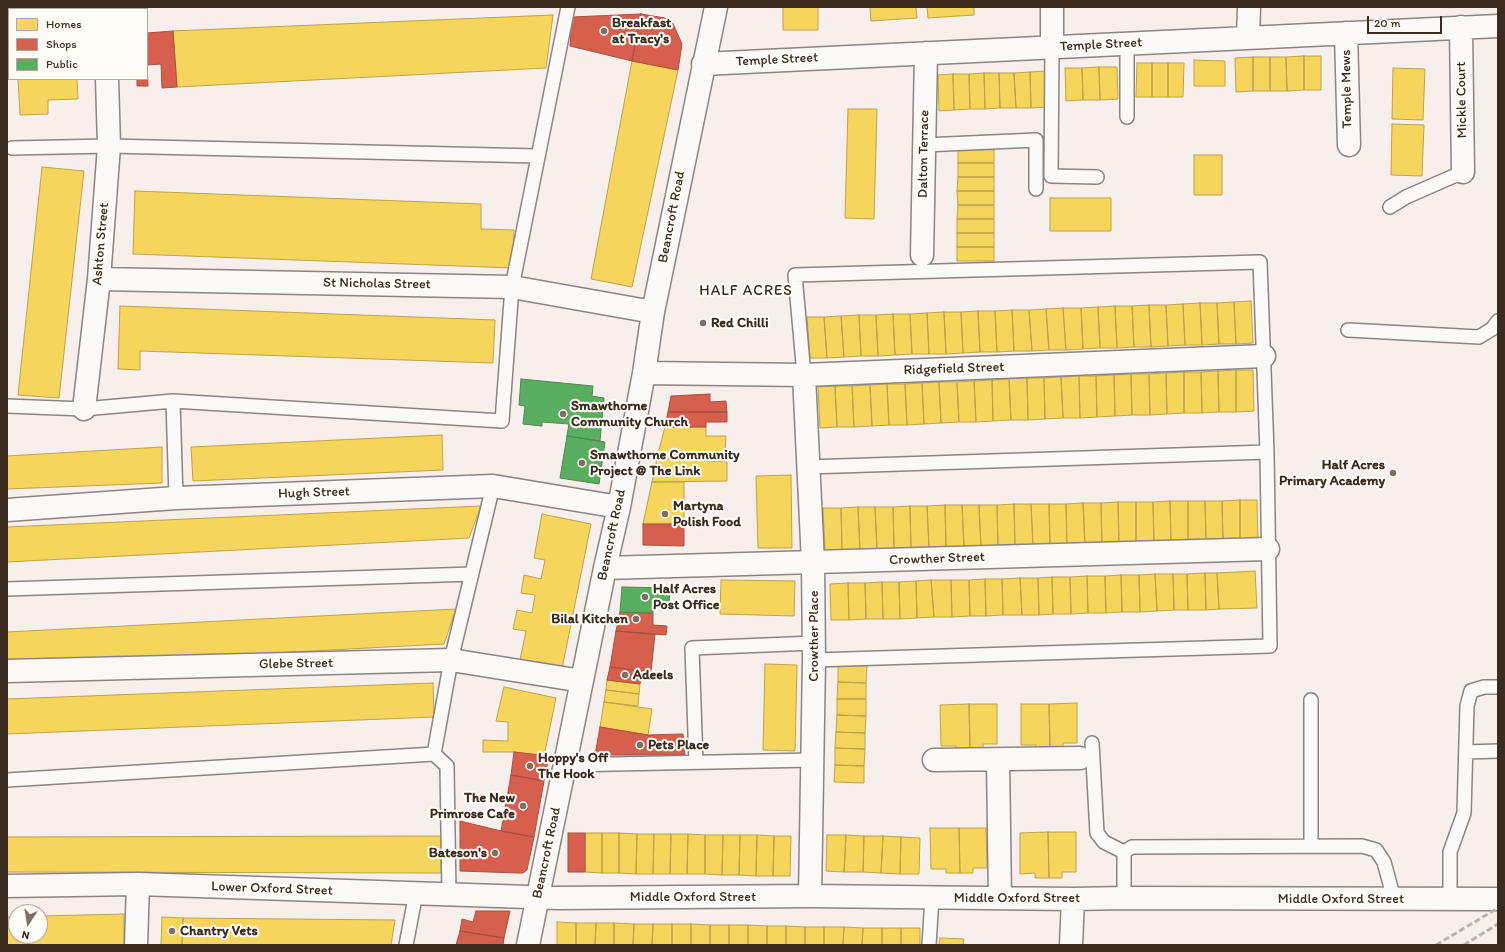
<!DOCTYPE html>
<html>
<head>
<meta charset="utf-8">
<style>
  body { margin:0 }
  #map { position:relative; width:1505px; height:952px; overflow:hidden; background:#f7efec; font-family:Itim,sans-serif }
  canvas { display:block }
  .frame { position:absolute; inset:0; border:8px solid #3b2a1e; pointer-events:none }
  .legend { position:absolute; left:8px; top:8px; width:140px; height:72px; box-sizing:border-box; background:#fdfcf7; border:1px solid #afa8a0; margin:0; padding:5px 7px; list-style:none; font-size:12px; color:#3b2a1e }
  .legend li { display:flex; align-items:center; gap:8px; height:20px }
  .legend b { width:20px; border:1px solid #afa8a0 }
  .north { position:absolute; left:8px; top:904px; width:40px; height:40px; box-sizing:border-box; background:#fdfcf7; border:1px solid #afa8a0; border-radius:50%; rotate:192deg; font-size:11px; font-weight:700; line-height:16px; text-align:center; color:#3b2a1e }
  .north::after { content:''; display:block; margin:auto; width:14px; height:18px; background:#7d6f66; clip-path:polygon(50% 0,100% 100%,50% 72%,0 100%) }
  .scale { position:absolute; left:1367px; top:16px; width:75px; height:18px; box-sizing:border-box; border:2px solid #3b2a1e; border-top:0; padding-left:5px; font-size:12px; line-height:14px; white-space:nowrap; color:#3b2a1e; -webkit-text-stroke:3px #fdfcf7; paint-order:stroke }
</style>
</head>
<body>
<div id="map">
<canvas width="1505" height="952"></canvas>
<div class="frame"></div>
<ul class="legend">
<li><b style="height:11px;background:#f6d55c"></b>Homes</li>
<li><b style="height:11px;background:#d6604d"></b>Shops</li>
<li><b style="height:11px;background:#5aae61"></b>Public</li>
</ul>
<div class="north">N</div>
<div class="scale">20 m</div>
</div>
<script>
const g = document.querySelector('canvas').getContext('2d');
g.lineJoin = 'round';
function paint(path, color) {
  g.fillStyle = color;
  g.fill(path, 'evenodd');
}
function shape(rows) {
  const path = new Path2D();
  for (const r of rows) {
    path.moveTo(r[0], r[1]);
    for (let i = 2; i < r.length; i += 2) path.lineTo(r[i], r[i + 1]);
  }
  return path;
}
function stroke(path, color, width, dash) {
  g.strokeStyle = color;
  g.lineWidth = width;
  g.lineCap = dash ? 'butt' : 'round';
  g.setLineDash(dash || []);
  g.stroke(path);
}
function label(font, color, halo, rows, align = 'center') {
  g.font = font + ' Itim,sans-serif';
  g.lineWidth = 4;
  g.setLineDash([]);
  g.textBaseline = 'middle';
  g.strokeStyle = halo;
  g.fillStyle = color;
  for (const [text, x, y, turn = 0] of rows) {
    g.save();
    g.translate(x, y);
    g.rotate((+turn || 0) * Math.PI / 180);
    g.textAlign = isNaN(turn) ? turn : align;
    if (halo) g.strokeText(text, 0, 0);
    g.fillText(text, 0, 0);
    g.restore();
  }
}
const homes = shape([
  [783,7,818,7,818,30,783,30,783,7],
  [870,7,916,7,917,18,871,21,870,7],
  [927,7,974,7,974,15,928,18,927,7],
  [553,15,546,68,177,87,173,31,553,15],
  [7,47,9,47,9,67,7,67,7,47],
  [1304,56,1304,90,1287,91,1286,57,1304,56],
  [1304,56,1321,56,1321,90,1304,90,1304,56],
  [1253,57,1253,91,1236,92,1235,58,1253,57],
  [1253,57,1270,57,1270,91,1253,91,1253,57],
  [1270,57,1286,57,1287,91,1270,91,1270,57],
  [1194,60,1225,61,1225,86,1194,86,1194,60],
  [632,61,678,70,632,287,591,279,632,61],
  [1137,63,1152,63,1152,97,1136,97,1137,63],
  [1152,63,1168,63,1168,97,1152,97,1152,63],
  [1168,63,1184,63,1183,97,1168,97,1168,63],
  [1099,67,1100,100,1083,100,1082,68,1099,67],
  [1099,67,1117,67,1118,99,1100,100,1099,67],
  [1065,68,1082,68,1083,100,1066,101,1065,68],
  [1393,68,1425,69,1423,120,1392,119,1393,68],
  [1045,71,1046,107,1031,108,1030,72,1045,71],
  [1030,72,1031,108,1016,108,1014,73,1030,72],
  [984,73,985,109,970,109,969,74,984,73],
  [984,73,999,73,1000,108,985,109,984,73],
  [999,73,1014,73,1016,108,1000,108,999,73],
  [953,74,954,110,939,111,938,75,953,74],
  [953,74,969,74,970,109,954,110,953,74],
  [18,79,77,79,78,99,48,100,48,114,20,115,18,79],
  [848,109,877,109,874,219,845,218,848,109],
  [1392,124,1424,125,1422,176,1391,175,1392,124],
  [958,149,994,150,994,163,958,163,958,149],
  [1194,155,1222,155,1222,195,1194,195,1194,155],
  [958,163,994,163,994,177,958,177,958,163],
  [42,167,84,171,59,398,18,395,42,167],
  [958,177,994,177,994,191,957,191,958,177],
  [135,191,481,204,481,229,514,230,513,268,133,254,135,191],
  [957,191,994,191,994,205,958,205,957,191],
  [1050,198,1111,198,1111,231,1050,231,1050,198],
  [958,205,994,205,994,219,957,219,958,205],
  [957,219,994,219,994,233,957,233,957,219],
  [957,233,994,233,994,247,957,247,957,233],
  [957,247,994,247,994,261,957,261,957,247],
  [1251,301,1253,343,1236,344,1234,302,1251,301],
  [1234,302,1236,344,1219,344,1217,303,1234,302],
  [1200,303,1217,303,1219,344,1202,345,1200,303],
  [1200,303,1202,345,1185,345,1183,304,1200,303],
  [1183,304,1185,345,1168,346,1166,305,1183,304],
  [1149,305,1166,305,1168,346,1151,347,1149,305],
  [1149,305,1151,347,1134,347,1132,306,1149,305],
  [120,306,495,320,493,363,140,351,140,370,118,369,120,306],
  [1115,306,1132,306,1134,347,1117,348,1115,306],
  [1115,306,1117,348,1100,348,1098,307,1115,306],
  [1098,307,1100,348,1083,349,1081,308,1098,307],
  [1063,308,1081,308,1083,349,1066,350,1063,308],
  [1063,308,1066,350,1049,350,1046,309,1063,308],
  [1046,309,1049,350,1032,351,1029,310,1046,309],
  [1012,310,1029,310,1032,351,1014,351,1012,310],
  [1012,310,1014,351,997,352,995,311,1012,310],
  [978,311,995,311,997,352,980,352,978,311],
  [978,311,980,352,963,353,961,312,978,311],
  [944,312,961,312,963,353,946,354,944,312],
  [944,312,946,354,929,354,927,313,944,312],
  [927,313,929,354,912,354,910,314,927,313],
  [893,314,910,314,912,354,895,355,893,314],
  [893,314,895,355,878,356,876,315,893,314],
  [859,315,876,315,878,356,861,356,859,315],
  [859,315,861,356,844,357,841,316,859,315],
  [841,316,844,357,827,358,824,317,841,316],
  [807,317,824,317,827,358,810,358,807,317],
  [1236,370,1253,370,1254,411,1236,412,1236,370],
  [1236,370,1236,412,1219,412,1218,371,1236,370],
  [1218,371,1219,412,1202,413,1201,372,1218,371],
  [1184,372,1201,372,1202,413,1184,413,1184,372],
  [1184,372,1184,413,1167,414,1166,373,1184,372],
  [1166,373,1167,414,1150,415,1149,374,1166,373],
  [1131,374,1149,374,1150,415,1132,415,1131,374],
  [1131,374,1132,415,1115,416,1114,375,1131,374],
  [1114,375,1115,416,1097,417,1096,376,1114,375],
  [1079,376,1096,376,1097,417,1080,418,1079,376],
  [1079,376,1080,418,1063,418,1061,377,1079,376],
  [1061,377,1063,418,1045,419,1044,378,1061,377],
  [1027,378,1044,378,1045,419,1028,420,1027,378],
  [1027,378,1028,420,1011,420,1009,379,1027,378],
  [1009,379,1011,420,993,421,992,380,1009,379],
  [992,380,993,421,976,422,974,381,992,380],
  [974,381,976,422,959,422,957,382,974,381],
  [939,382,957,382,959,422,941,423,939,382],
  [939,382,941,423,924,424,922,383,939,382],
  [922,383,924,424,907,425,905,384,922,383],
  [887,384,905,384,907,425,889,425,887,384],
  [887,384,889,425,872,426,870,385,887,384],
  [870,385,872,426,854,427,852,386,870,385],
  [835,386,837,427,820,428,818,387,835,386],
  [835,386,852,386,854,427,837,427,835,386],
  [665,427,706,427,706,436,726,436,725,455,698,454,697,461,657,458,665,427],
  [442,435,443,470,193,481,191,447,442,435],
  [162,447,162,483,7,489,7,456,162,447],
  [657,458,727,462,727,481,652,482,657,458],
  [791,475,792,548,758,548,756,476,791,475],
  [652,482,684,482,684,524,643,524,652,482],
  [1240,500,1257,500,1258,541,1240,541,1240,500],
  [1240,500,1240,541,1223,542,1222,501,1240,500],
  [1170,501,1188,501,1188,543,1171,543,1170,501],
  [1170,501,1171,543,1154,543,1153,502,1170,501],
  [1188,501,1205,501,1206,542,1188,543,1188,501],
  [1205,501,1222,501,1223,542,1206,542,1205,501],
  [1118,502,1136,502,1136,544,1119,544,1118,502],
  [1118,502,1119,544,1102,545,1101,503,1118,502],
  [1136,502,1153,502,1154,543,1136,544,1136,502],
  [1083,503,1101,503,1102,545,1085,545,1083,503],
  [1083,503,1085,545,1067,546,1066,504,1083,503],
  [1014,504,1031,504,1033,546,1015,547,1014,504],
  [1014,504,1015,547,998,547,997,505,1014,504],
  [1031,504,1049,504,1050,546,1033,546,1031,504],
  [1049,504,1066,504,1067,546,1050,546,1049,504],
  [945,505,962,505,964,548,946,548,945,505],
  [945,505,946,548,929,548,927,506,945,505],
  [962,505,979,505,981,548,964,548,962,505],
  [979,505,997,505,998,547,981,548,979,505],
  [481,506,469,538,7,562,7,527,481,506],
  [910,506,927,506,929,548,911,549,910,506],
  [910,506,911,549,894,549,893,507,910,506],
  [858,507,875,507,877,550,860,550,858,507],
  [858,507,860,550,842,551,841,508,858,507],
  [875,507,893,507,894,549,877,550,875,507],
  [823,508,841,508,842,551,825,551,823,508],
  [542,514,591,524,562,669,520,660,526,631,513,629,517,610,532,613,535,595,521,593,524,575,541,579,545,560,534,558,542,514],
  [1255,571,1257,608,1219,609,1217,573,1255,571],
  [1205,573,1206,610,1188,610,1187,574,1205,573],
  [1205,573,1217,573,1219,609,1206,610,1205,573],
  [1155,574,1157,611,1140,612,1139,575,1155,574],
  [1155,574,1173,574,1174,610,1157,611,1155,574],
  [1173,574,1187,574,1188,610,1174,610,1173,574],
  [1121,575,1122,612,1106,613,1105,576,1121,575],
  [1121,575,1139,575,1140,612,1122,612,1121,575],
  [1087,576,1088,613,1071,614,1070,577,1087,576],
  [1087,576,1105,576,1106,613,1088,613,1087,576],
  [1052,577,1053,614,1039,615,1038,578,1052,577],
  [1052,577,1070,577,1071,614,1053,614,1052,577],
  [1020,578,1022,615,1003,615,1002,579,1020,578],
  [1020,578,1038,578,1039,615,1022,615,1020,578],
  [985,579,986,616,970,616,969,580,985,579],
  [985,579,1002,579,1003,615,986,616,985,579],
  [721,580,795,581,794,616,720,614,721,580],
  [931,580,934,617,917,618,916,581,931,580],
  [931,580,951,580,952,617,934,617,931,580],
  [951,580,969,580,970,616,952,617,951,580],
  [916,581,917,618,900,619,899,582,916,581],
  [882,582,883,619,866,619,865,583,882,582],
  [882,582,899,582,900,619,883,619,882,582],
  [848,583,849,620,831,620,830,584,848,583],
  [848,583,865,583,866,619,849,620,848,583],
  [456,609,444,644,7,667,7,632,456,609],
  [765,664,797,665,795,751,763,750,765,664],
  [838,665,867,666,866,683,838,682,838,665],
  [607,680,640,684,639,694,606,690,607,680],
  [838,682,866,683,866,699,837,699,838,682],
  [433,683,434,717,7,734,7,699,433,683],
  [504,687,556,698,544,756,514,752,483,752,483,740,508,741,508,722,496,721,504,687],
  [606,690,639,694,638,706,604,702,606,690],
  [837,699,866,699,866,716,837,715,837,699],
  [604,702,652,709,648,735,600,727,604,702],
  [1077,703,1077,743,1063,743,1063,748,1050,748,1049,704,1077,703],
  [969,704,997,704,997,744,983,744,983,749,970,749,969,704],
  [969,704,970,749,956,750,956,746,941,746,940,705,969,704],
  [1021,704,1049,704,1050,748,1036,749,1036,745,1021,745,1021,704],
  [837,715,866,716,865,733,836,732,837,715],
  [836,732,865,733,865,749,835,748,836,732],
  [835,748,865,749,864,766,835,765,835,748],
  [835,765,864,766,864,783,834,782,835,765],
  [930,828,959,828,960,873,946,873,946,869,931,869,930,828],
  [959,828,986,828,987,868,973,868,973,873,960,873,959,828],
  [1048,832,1076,832,1076,872,1062,872,1062,878,1049,878,1048,832],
  [1048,832,1049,878,1035,878,1035,873,1020,874,1020,833,1048,832],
  [585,833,602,833,602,873,585,872,585,833],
  [602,833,619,833,619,873,602,873,602,833],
  [619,833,637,834,636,874,619,873,619,833],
  [637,834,654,834,653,874,636,874,637,834],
  [654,834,671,834,670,874,653,874,654,834],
  [671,834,688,834,687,874,670,874,671,834],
  [688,834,705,835,705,874,687,874,688,834],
  [705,835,723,835,722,875,705,874,705,835],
  [723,835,740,835,739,875,722,875,723,835],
  [740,835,757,835,756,876,739,875,740,835],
  [757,835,774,836,773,876,756,876,757,835],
  [827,835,846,835,844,872,826,871,827,835],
  [846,835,864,836,863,872,844,872,846,835],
  [441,836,441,873,7,872,7,837,441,836],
  [774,836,791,836,790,876,773,876,774,836],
  [864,836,883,836,881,873,863,872,864,836],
  [883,836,901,837,900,874,881,873,883,836],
  [901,837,920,838,919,874,900,874,901,837],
  [124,914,124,945,7,945,7,917,16,917,16,936,40,936,40,916,124,914],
  [162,917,183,918,182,945,161,945,162,917],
  [183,918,287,919,395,920,391,945,182,945,183,918],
  [557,922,576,923,576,945,557,945,557,922],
  [576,923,596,923,595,945,576,945,576,923],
  [596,923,614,923,614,945,595,945,596,923],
  [614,923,634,924,633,945,614,945,614,923],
  [634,924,653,924,652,945,633,945,634,924],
  [653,924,672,924,672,945,652,945,653,924],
  [672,924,691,924,691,945,672,945,672,924],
  [691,924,710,925,710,945,691,945,691,924],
  [710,925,729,925,729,945,710,945,710,925],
  [729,925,748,925,748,945,729,945,729,925],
  [748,925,767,926,767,945,748,945,748,925],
  [767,926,786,926,786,945,767,945,767,926],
  [786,926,805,927,805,945,786,945,786,926],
  [805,927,824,927,824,945,805,945,805,927],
  [824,927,844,927,843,945,824,945,824,927],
  [844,927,863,928,862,945,843,945,844,927],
  [863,928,882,928,882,945,862,945,863,928],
  [882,928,901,928,901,945,882,945,882,928],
  [901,928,920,928,920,945,901,945,901,928],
  [940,938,964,939,963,945,939,945,940,938]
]);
paint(homes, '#f6d55c');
stroke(homes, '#bea249', 1);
const shops = shape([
  [641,14,671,19,682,44,678,70,632,61,641,14],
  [641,14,632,61,570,46,572,17,641,14],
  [173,31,177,87,162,88,161,64,147,65,147,33,173,31],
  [147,65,148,86,137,86,137,79,147,79,147,65],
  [710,394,710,402,726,401,727,412,668,412,671,396,710,394],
  [668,412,727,412,727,422,706,422,706,427,665,427,668,412],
  [643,524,684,524,684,546,643,545,643,524],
  [620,612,653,613,653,625,667,626,666,635,616,631,620,612],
  [616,631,655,634,651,672,610,667,616,631],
  [610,667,642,671,640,684,607,680,610,667],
  [600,727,648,735,683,734,685,755,595,755,600,727],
  [514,752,549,756,544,781,511,775,514,752],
  [511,775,544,781,534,837,501,831,511,775],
  [460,821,501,831,534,837,527,870,523,873,518,873,460,871,460,821],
  [568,833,585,833,585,872,568,872,568,833],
  [476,911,510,911,504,938,460,931,462,919,473,922,476,911],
  [460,931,504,938,503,945,456,945,460,931]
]);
paint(shops, '#d6604d');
stroke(shops, '#a8503f', 1);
const public = shape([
  [521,379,593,386,592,396,604,398,600,441,567,436,569,424,542,422,542,426,523,424,525,406,519,405,521,379],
  [567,436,605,442,599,484,560,478,567,436],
  [622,587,670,588,669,607,653,607,653,613,620,612,622,587]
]);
paint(public, '#5aae61');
stroke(public, '#51864d', 1);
const service = shape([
  [1052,47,1051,176,1097,177],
  [1127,117,1127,44],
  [924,145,1036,140,1036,189],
  [12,148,109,146,537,156],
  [1390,207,1406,197,1463,172],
  [1348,330,1479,337,1492,329,1498,321],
  [804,375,795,275,1260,262,1267,452],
  [173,401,176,498],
  [7,406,84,409,173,401,502,421,512,287,568,7],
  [808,467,1267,452,1270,646,814,660],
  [7,589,472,574],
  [1092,743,1097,833,1104,842,1124,852],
  [1466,752,1498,751],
  [434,754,447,766,449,894],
  [696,762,692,648,814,643],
  [565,765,813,760],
  [7,780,434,754,451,660,493,486],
  [1311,846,1311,700],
  [1124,898,1124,852,1132,847,1362,846,1376,850,1384,862,1394,899],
  [1450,899,1450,852,1464,813,1467,706,1471,691,1484,687,1498,687],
  [406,945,416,893],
  [929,945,932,898]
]);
const minor = shape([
  [104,7,104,9],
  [1461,27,1463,172],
  [1346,33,1349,145],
  [1248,38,1249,7],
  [1052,47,1052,7],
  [703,64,1498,26],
  [922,255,926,53],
  [99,279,512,287,653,312],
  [644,373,804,375,1264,356],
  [804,375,813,563,814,660,810,896],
  [84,409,99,279,109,146,107,79],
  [7,510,176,498,493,486,619,507],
  [605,568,1268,549],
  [7,671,451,660,582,681],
  [934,760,1080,758],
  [998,760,1000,898],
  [7,886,138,884,558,898,810,896,1073,899,1124,898,1498,899],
  [136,945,138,884],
  [528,945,605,568,619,507,644,373,653,312,716,7],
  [1071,945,1073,899]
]);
stroke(service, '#8b8480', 16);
stroke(minor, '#8b8480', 25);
stroke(service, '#faf9f7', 13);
stroke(minor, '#faf9f7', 22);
stroke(shape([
  [1436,945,1498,908],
  [1464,945,1498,924]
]), '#b6b3b0', 3, [6, 3]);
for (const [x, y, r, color] of [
  [604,31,4,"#7d6f66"],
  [703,323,4,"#7d6f66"],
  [563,414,4,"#7d6f66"],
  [582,463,4,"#7d6f66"],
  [1393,473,4,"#7d6f66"],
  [665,514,4,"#7d6f66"],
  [645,597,4,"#7d6f66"],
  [636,619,4,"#7d6f66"],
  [625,675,4,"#7d6f66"],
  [640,745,4,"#7d6f66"],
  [530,766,4,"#7d6f66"],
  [523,806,4,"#7d6f66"],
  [495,853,4,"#7d6f66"],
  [172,931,4,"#7d6f66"]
]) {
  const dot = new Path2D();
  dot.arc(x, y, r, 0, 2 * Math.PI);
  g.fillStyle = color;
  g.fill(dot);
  stroke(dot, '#fdfcf7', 1.5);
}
label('bold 14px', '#3b2a1e', '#fdfcf7', [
  ["Breakfast",612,23],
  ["at Tracy's",612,39],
  ["Red Chilli",711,323],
  ["Smawthorne",571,406],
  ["Community Church",571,422],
  ["Smawthorne Community",590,455],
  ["Project @ The Link",590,471],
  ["Half Acres",1385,465,"right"],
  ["Primary Academy",1385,481,"right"],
  ["Martyna",673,506],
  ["Polish Food",673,522],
  ["Half Acres",653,589],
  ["Post Office",653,605],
  ["Bilal Kitchen",628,619,"right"],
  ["Adeels",633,675],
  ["Pets Place",648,745],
  ["Hoppy's Off",538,758],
  ["The Hook",538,774],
  ["The New",515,798,"right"],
  ["Primrose Cafe",515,814,"right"],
  ["Bateson's",487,853,"right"],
  ["Chantry Vets",180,931]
], 'left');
label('14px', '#3b2a1e', '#fdfcf7', [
  ["Temple Street",1101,45,-3],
  ["Temple Street",777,60,-3],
  ["Temple Mews",1347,89,-91],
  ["Mickle Court",1462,100,-91],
  ["Dalton Terrace",924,154,-89],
  ["Beancroft Road",672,217,-79],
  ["Ashton Street",101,244,-85],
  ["St Nicholas Street",377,284,1],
  ["Ridgefield Street",954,369,-2],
  ["Hugh Street",314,493,-2],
  ["Beancroft Road",612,535,-78],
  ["Crowther Street",937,559,-2],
  ["Crowther Place",814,636,-90],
  ["Glebe Street",296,664,-1],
  ["Beancroft Road",547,853,-78],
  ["Lower Oxford Street",272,889,2],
  ["Middle Oxford Street",693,897],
  ["Middle Oxford Street",1017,898],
  ["Middle Oxford Street",1341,899]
]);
g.letterSpacing = '1px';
label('15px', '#3b2a1e', '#fdfcf7', [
  ["HALF ACRES",746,291]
]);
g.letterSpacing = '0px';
</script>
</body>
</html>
